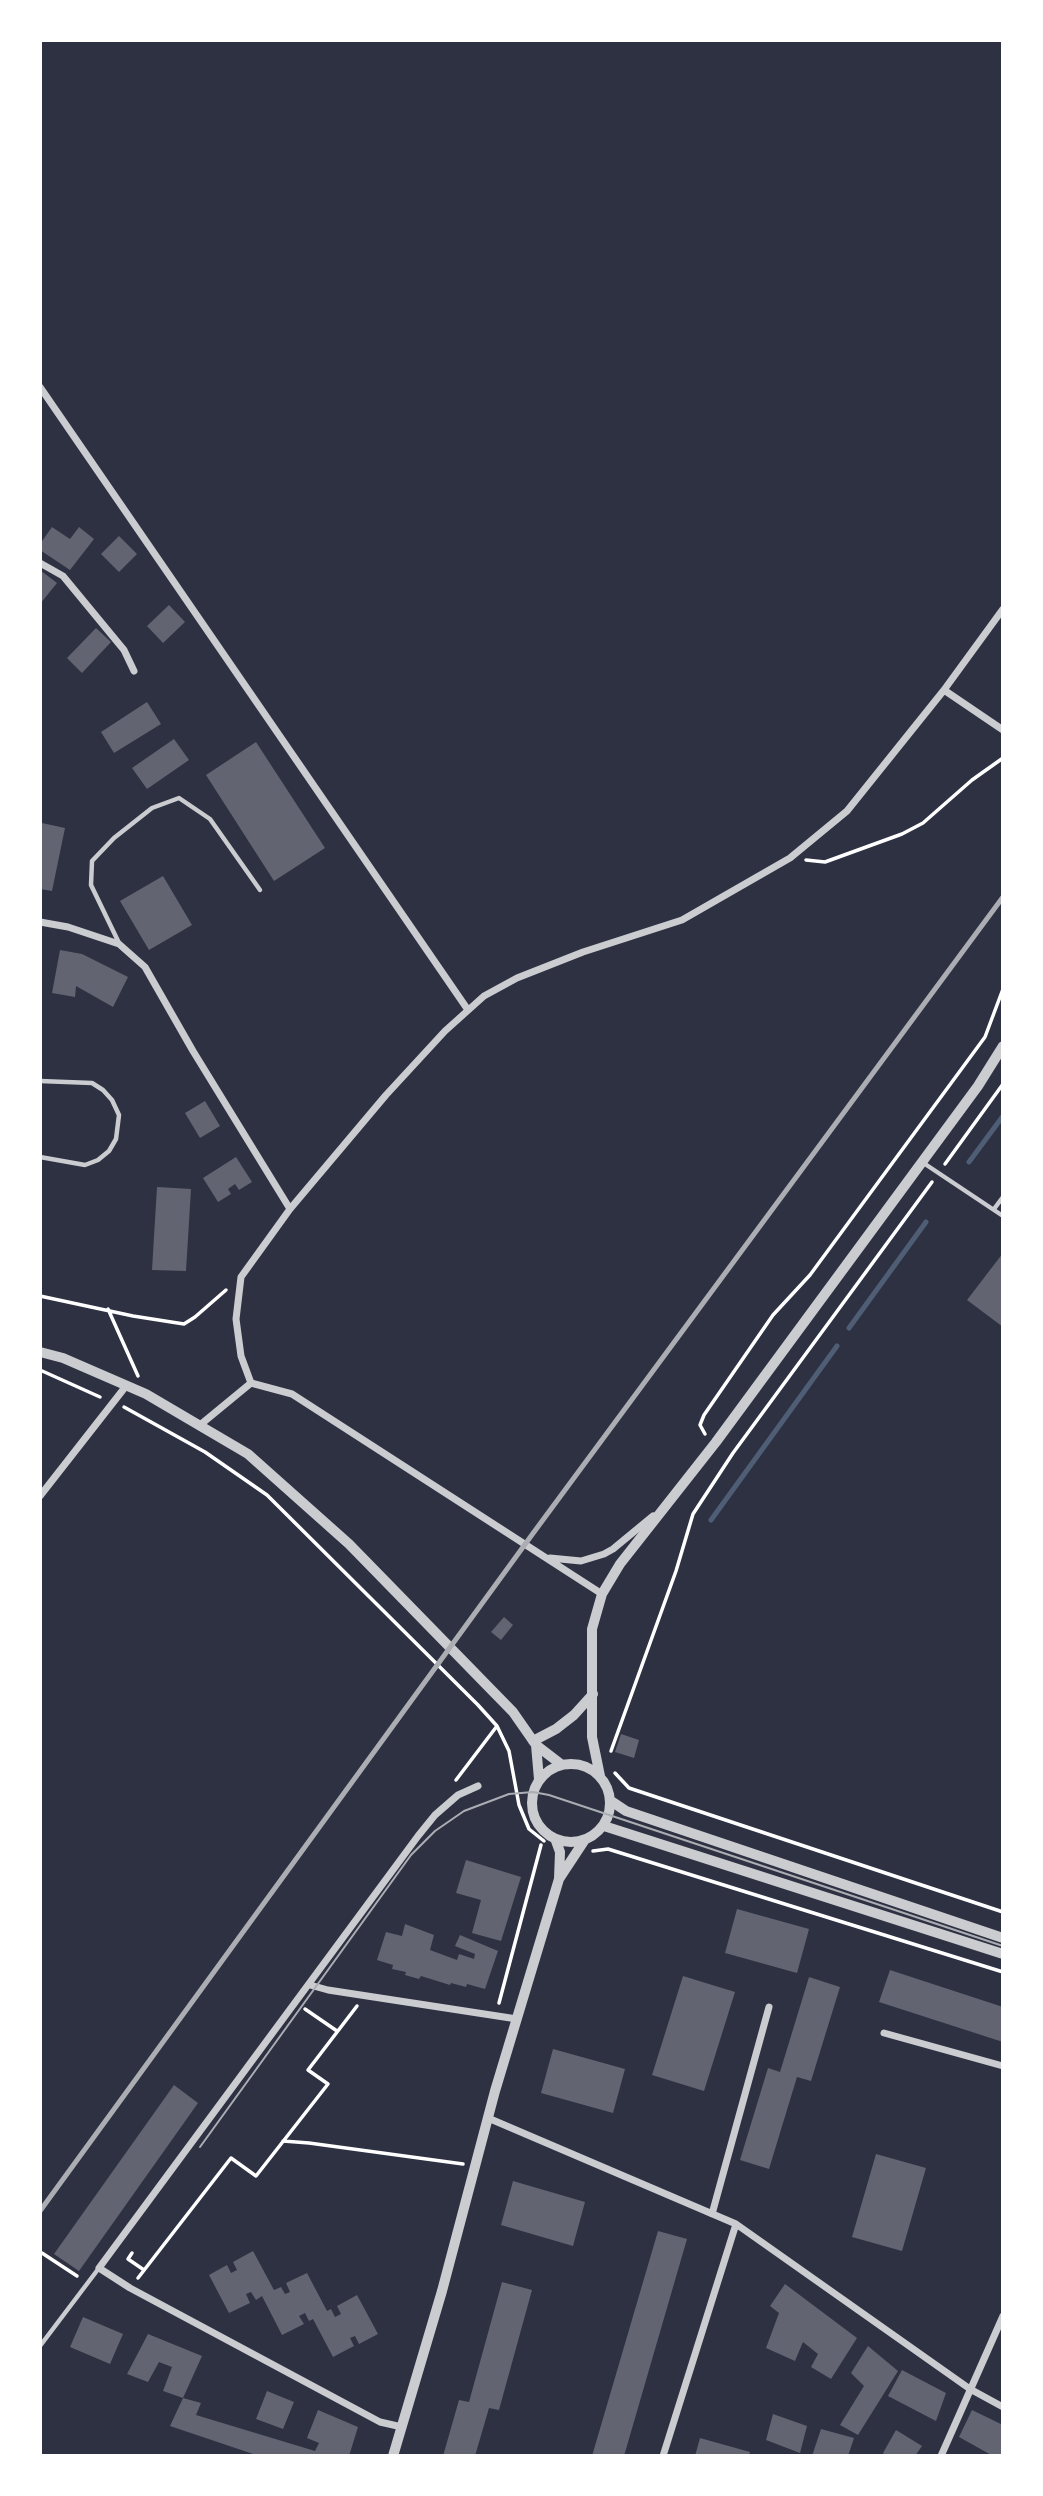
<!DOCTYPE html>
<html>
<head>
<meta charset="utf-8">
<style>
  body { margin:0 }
  #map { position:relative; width:1043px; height:2496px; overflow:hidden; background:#2d3142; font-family:Overpass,sans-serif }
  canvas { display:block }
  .frame { position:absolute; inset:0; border:42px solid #fff; pointer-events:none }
</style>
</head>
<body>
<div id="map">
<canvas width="1043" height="2496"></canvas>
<div class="frame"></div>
</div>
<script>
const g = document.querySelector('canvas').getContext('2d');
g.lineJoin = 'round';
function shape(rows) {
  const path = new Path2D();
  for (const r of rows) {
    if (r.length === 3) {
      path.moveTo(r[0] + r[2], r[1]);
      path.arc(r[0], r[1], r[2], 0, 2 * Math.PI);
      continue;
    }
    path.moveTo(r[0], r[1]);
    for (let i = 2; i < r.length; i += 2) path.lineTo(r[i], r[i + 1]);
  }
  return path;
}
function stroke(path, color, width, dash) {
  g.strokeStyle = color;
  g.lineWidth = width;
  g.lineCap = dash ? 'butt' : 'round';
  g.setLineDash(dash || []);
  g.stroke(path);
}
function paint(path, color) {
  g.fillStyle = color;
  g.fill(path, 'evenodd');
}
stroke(shape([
  [969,1162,1003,1116],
  [849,1328,926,1222],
  [711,1520,837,1346]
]), '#4f5d75', 5);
paint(shape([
  [52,527,70,539,79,527,94,539,70,570,40,550,40,544],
  [119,536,137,554,119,572,101,554],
  [40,570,57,583,40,604],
  [169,605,185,622,163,643,147,626],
  [96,628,111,642,82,673,67,658],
  [147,702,161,724,114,753,101,732],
  [174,739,189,760,147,789,132,768],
  [256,742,325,848,274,881,206,775],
  [42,823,65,828,52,891,40,889],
  [163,876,192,925,149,950,120,901],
  [60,950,82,954,128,977,113,1007,76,986,75,997,52,993],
  [205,1101,220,1126,200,1138,185,1113],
  [236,1157,252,1182,239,1190,235,1184,228,1189,231,1194,218,1202,203,1178],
  [157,1187,191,1189,186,1271,152,1270],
  [1003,1253,1003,1327,967,1300],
  [504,1617,513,1625,501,1640,491,1632],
  [621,1734,639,1740,634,1758,615,1752],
  [466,1860,521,1877,501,1941,472,1933,481,1900,456,1893],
  [737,1909,809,1929,797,1973,725,1953],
  [405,1924,434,1935,430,1950,457,1960,459,1954,474,1959,475,1954,455,1946,460,1935,498,1951,485,1989,467,1984,466,1987,451,1983,450,1985,421,1976,419,1979,405,1975,406,1972,392,1969,393,1965,377,1960,386,1932,402,1936],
  [890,1970,1003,2007,1003,2042,879,2002],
  [683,1976,735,1992,704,2091,652,2075],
  [809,1977,840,1987,811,2081,797,2077,769,2169,740,2160,768,2068,780,2072],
  [553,2049,625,2069,613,2113,541,2093],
  [174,2085,198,2103,79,2271,54,2254],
  [876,2154,926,2168,902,2251,852,2237],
  [513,2181,585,2202,573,2246,501,2225],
  [658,2231,687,2239,624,2456,592,2456],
  [253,2251,274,2290,281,2287,285,2294,290,2292,286,2283,307,2273,327,2311,331,2309,335,2317,341,2314,337,2306,357,2295,378,2334,359,2344,355,2336,350,2338,354,2346,333,2357,313,2319,309,2321,305,2313,299,2316,304,2324,282,2335,262,2296,256,2300,251,2292,246,2294,250,2303,229,2313,209,2275,227,2265,231,2273,237,2270,233,2262],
  [502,2282,532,2290,499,2410,489,2408,475,2456,443,2456,459,2400,469,2402],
  [785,2284,857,2338,831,2379,811,2367,818,2354,803,2342,795,2361,766,2348,779,2313,770,2306],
  [83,2317,123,2334,110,2364,70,2347],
  [148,2334,202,2356,183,2398,163,2391,172,2367,159,2362,148,2382,127,2374],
  [868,2346,898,2371,858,2435,840,2425,864,2386,851,2373],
  [902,2370,946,2393,936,2421,888,2396],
  [267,2391,294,2402,283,2429,256,2419],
  [183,2398,201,2403,196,2415,315,2451,319,2443,307,2438,318,2410,358,2427,349,2456,259,2456,170,2426],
  [972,2410,1003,2425,1003,2456,993,2456,959,2437],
  [773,2414,807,2426,800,2453,766,2440],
  [821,2429,854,2438,848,2456,812,2456],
  [896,2430,922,2446,915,2456,886,2456,883,2453],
  [700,2438,750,2452,749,2456,695,2456]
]), '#626471');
stroke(shape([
  [806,860,825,862,902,834,923,823,972,780,1003,758],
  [945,1164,1003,1084],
  [40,1296,133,1316,184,1324,195,1317,226,1290],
  [108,1309,138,1376],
  [40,1370,100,1397],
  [124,1407,205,1452,267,1495,478,1705,497,1726,509,1751,519,1805,529,1829,544,1841],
  [705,1434,700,1425,704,1415,773,1315,810,1275,985,1037,1003,989],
  [611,1751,676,1571,693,1514,733,1453,932,1182],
  [615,1773,629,1788,1003,1912],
  [456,1780,497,1726],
  [593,1851,608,1849,1003,1972],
  [499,2003,541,1845],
  [305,2009,337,2031],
  [283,2141,309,2143,463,2164],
  [42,2253,77,2276],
  [132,2253,128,2259,144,2270],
  [138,2278,231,2158,256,2176,328,2084,308,2070,357,2006]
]), '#fff', 3.5);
stroke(shape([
  [119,943,91,885,92,861,114,838,152,808,179,798,210,819,260,890],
  [40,1081,92,1083,103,1090,112,1100,119,1115,116,1139,109,1151,98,1160,85,1165,40,1157],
  [922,1162,1003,1216],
  [994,1209,1003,1197],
  [40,2346,99,2268]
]), '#caccd0', 4.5);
stroke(shape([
  [40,387,468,1010],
  [40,563,63,576,124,650,134,671],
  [944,690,1003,730],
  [40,922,68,927,119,944,145,967,193,1051,290,1209],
  [251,1383,241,1356,236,1319,241,1277,290,1209,386,1095,445,1031,484,996,517,978,583,952,682,920,790,858,847,811,944,690,1003,609],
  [251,1383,292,1394,602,1594],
  [200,1425,251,1383],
  [40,1496,126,1386],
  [550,1558,581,1561,604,1554,613,1549,653,1516],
  [310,1985,328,1990,517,2019],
  [884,2033,1003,2066],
  [488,2118,736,2224,970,2389,1003,2407],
  [712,2214,769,2007],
  [402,2427,380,2422,130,2288,99,2268,418,1836,435,1815,458,1795,478,1786],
  [663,2456,736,2224],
  [941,2456,1003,2316]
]), '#caccd0', 7);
stroke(shape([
  [40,1352,63,1358,146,1394,248,1454,349,1544,513,1712,536,1745,562,1765],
  [533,1741,556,1729,574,1715,593,1694],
  [536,1745,539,1779],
  [571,1803,39],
  [600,1776,592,1737,592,1629,602,1594,620,1564,716,1442,978,1086,1003,1046],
  [611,1801,626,1811,1003,1938],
  [604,1826,1003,1954],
  [559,1879,584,1841],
  [393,2456,442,2291,495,2091,559,1879,560,1852,556,1841]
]), '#caccd0', 10);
stroke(shape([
  [200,2147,411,1855,435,1831,464,1811,509,1794,533,1792,549,1795,1003,1946]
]), '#abadb3', 2);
stroke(shape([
  [40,2211,534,1532,1003,897]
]), '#abadb3', 5);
</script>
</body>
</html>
